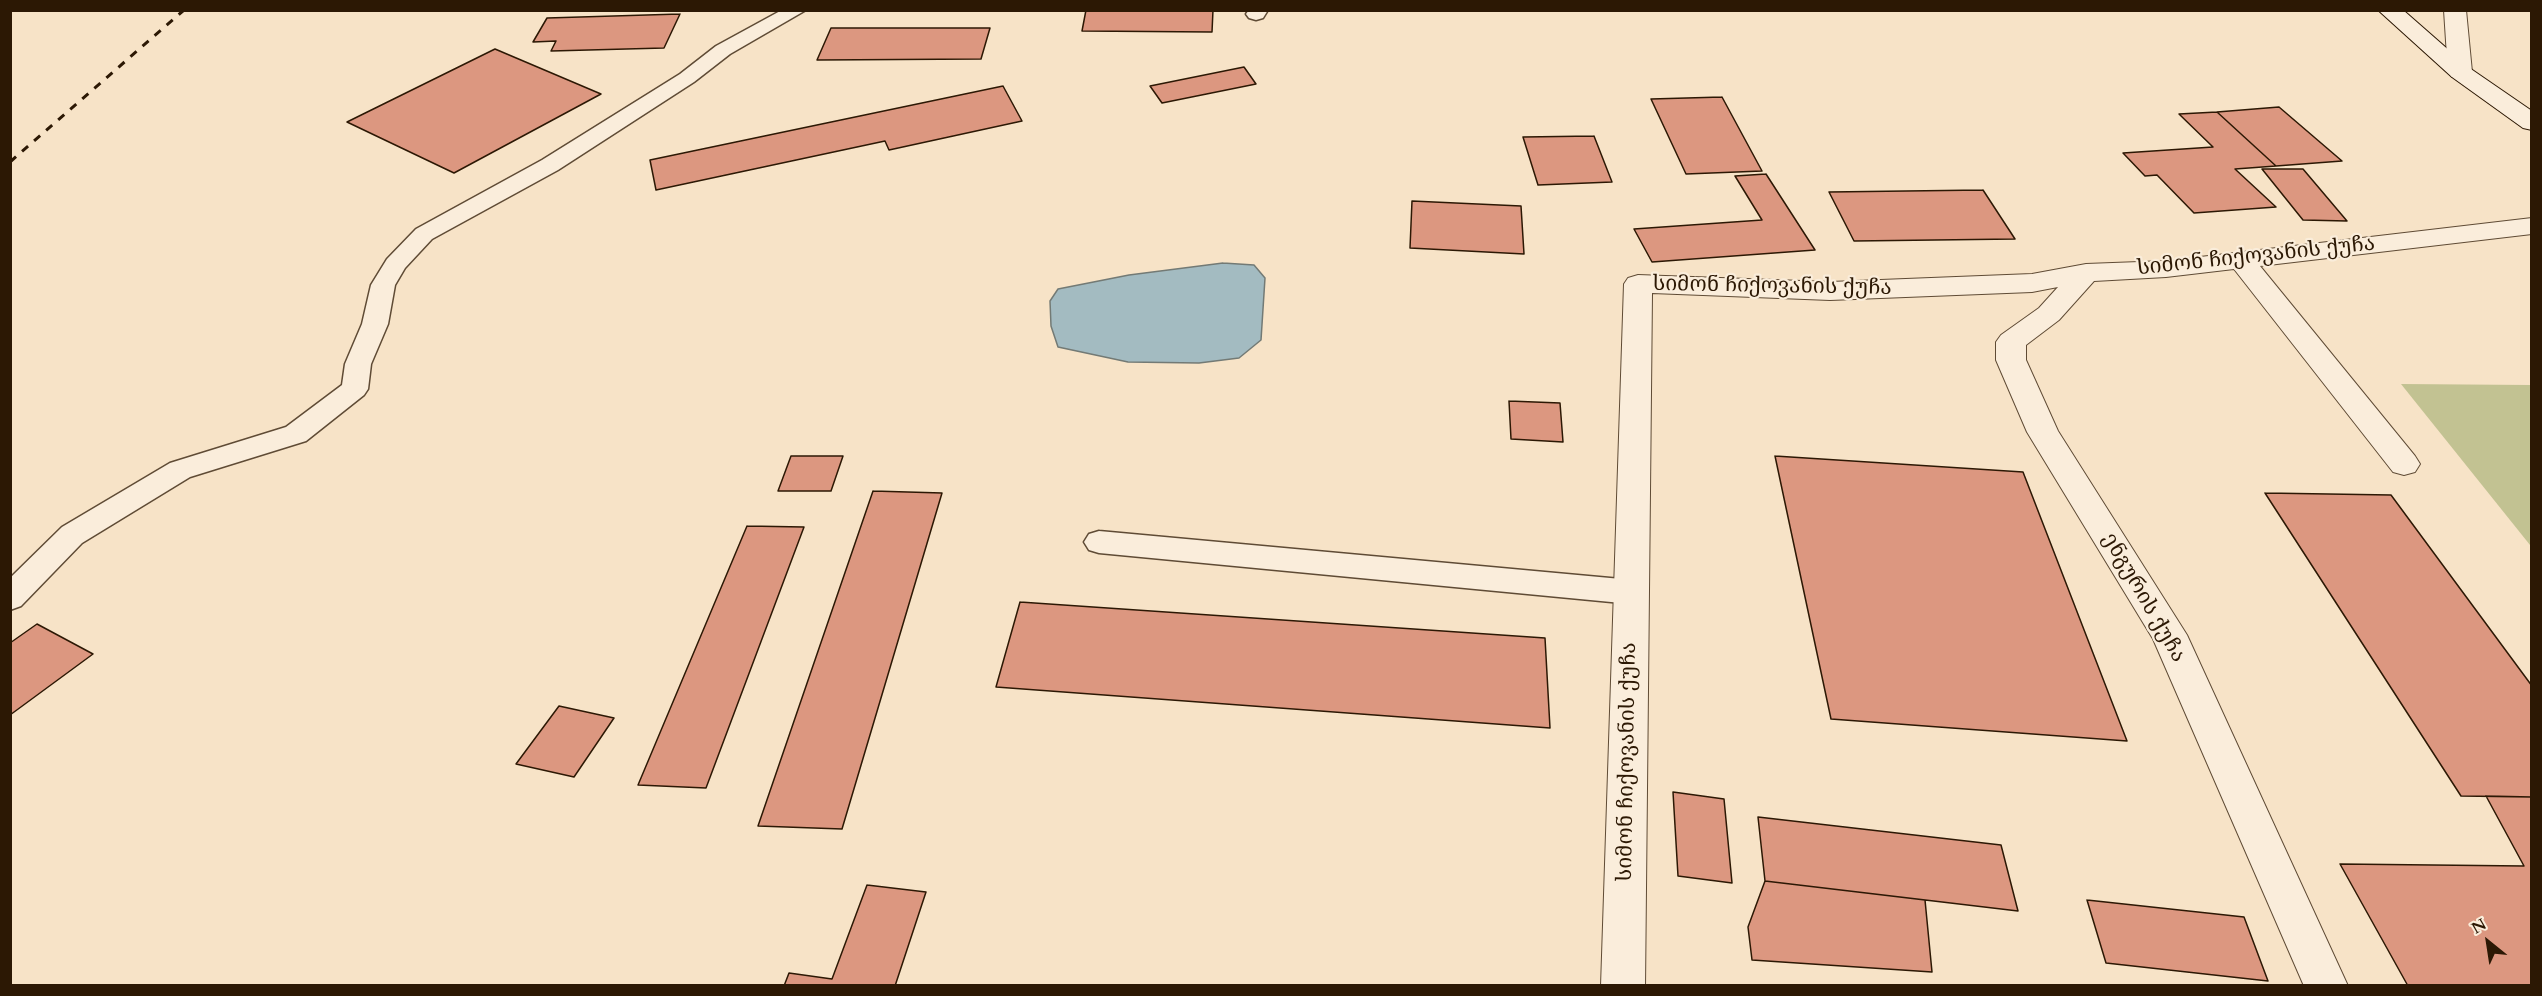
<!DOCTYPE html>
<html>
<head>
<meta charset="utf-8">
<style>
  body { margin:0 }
  #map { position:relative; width:2542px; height:996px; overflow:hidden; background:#f7e3c7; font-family:Cardo,serif }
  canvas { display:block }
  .frame { position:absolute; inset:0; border:12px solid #2c1804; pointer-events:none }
  .north { position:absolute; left:2458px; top:912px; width:60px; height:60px; -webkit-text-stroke:4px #faeddb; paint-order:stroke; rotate:330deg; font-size:16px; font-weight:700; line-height:24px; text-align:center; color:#2c1804 }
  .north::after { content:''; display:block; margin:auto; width:21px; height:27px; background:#2c1804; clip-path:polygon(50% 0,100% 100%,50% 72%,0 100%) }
</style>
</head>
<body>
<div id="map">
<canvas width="2542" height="996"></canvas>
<div class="frame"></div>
<div class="north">N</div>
</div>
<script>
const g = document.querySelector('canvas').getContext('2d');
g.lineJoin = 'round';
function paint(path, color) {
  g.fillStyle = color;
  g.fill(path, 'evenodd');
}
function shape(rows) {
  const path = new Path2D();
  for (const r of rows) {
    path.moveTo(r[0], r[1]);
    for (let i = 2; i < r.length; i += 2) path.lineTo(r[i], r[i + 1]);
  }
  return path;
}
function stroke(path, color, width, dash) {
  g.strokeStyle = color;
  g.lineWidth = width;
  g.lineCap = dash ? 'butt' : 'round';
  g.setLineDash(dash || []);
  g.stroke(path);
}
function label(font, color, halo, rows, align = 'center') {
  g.font = font + ' Cardo,"Noto Serif Georgian",serif';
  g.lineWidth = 4.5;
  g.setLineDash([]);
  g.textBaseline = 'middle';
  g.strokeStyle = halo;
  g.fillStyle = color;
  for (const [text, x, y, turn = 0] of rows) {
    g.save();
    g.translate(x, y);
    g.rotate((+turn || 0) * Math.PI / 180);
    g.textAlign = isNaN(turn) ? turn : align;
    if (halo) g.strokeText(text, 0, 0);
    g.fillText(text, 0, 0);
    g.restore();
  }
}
paint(shape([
  [2401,384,2531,385,2531,545,2530,545]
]), '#c2c292');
const water = shape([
  [1223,263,1254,265,1265,278,1261,340,1239,358,1199,363,1128,362,1058,347,1051,326,1050,301,1058,289,1129,275,1223,263]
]);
paint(water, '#a3bbc1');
stroke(water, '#737a75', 1.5);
const building = shape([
  [1086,10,1213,10,1212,32,1082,31,1086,10],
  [680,14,664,48,551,51,556,41,533,42,547,18,680,14],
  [831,28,990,28,981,59,817,60,831,28],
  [495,49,601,94,454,173,347,122,495,49],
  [1244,67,1256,84,1162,103,1150,86,1244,67],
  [1003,86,1022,121,889,150,885,141,656,190,650,160,1003,86],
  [1722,97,1762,171,1686,174,1651,99,1722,97],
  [2279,107,2342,161,2276,166,2217,112,2279,107],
  [2217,112,2276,166,2235,169,2276,207,2194,213,2157,175,2145,176,2123,153,2213,147,2179,114,2217,112],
  [1594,136,1612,182,1538,185,1523,137,1594,136],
  [2262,169,2303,169,2347,221,2303,220,2262,169],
  [1766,174,1815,250,1652,262,1634,229,1762,220,1735,176,1766,174],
  [1983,190,2015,239,1854,241,1829,192,1983,190],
  [1412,201,1521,206,1524,254,1410,248,1412,201],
  [1509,401,1560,403,1563,442,1511,439,1509,401],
  [791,456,843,456,831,491,778,491,791,456],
  [1775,456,2023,472,2127,741,1831,719,1775,456],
  [873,491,942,493,842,829,758,826,873,491],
  [2265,493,2391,495,2532,686,2532,797,2461,796,2265,493],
  [747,526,804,527,706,788,638,785,747,526],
  [1020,602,1545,638,1550,728,996,687,1020,602],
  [37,624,93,654,10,715,10,643,37,624],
  [559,706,614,718,574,777,516,764,559,706],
  [1673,792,1724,799,1732,883,1678,876,1673,792],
  [2486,796,2532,797,2532,986,2408,986,2340,864,2524,866,2486,796],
  [1758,817,2001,845,2018,911,1765,881,1758,817],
  [1765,881,1925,900,1932,972,1752,960,1748,927,1765,881],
  [867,885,926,892,895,986,784,986,789,973,832,979,867,885],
  [2087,900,2244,917,2268,981,2106,963,2087,900]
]);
paint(building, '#dc9780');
stroke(building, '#2c1804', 1.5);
const lane = shape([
  [782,10,806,10,730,54,694,82,558,170,432,239,405,268,395,285,388,324,371,364,368,389,364,395,306,441,190,477,82,543,21,606,10,610,10,578,62,527,170,463,286,427,342,385,345,364,362,324,371,285,387,259,416,229,542,160,680,74,716,46,782,10],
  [1249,10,1268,10,1263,18,1256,20,1249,18,1246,14,1249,10],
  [1099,531,1632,580,1643,584,1647,592,1643,600,1632,604,1099,553,1089,550,1084,542,1089,534,1099,531]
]);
const street = shape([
  [2444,10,2466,10,2472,72,2468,77,2452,77,2448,72,2444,10],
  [2532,218,2532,234,2260,266,2415,456,2420,464,2415,472,2404,475,2393,472,2234,269,2166,277,2094,281,2059,320,2026,345,2026,360,2058,431,2187,635,2348,986,2304,986,2153,639,2027,432,1996,360,1996,342,2001,335,2039,308,2058,287,2032,292,1830,300,1652,293,1645,986,1601,986,1624,284,1628,278,1638,275,1830,282,2032,274,2086,264,2166,261,2532,218]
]);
const secondary = shape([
  [2378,10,2403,10,2468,67,2532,111,2532,130,2523,128,2452,77,2378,10]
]);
stroke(lane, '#5f4b35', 3);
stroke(street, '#5f4b35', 2);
stroke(secondary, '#2c1804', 2);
paint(lane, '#faeddb');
paint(street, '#faeddb');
paint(secondary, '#faeddb');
stroke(shape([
  [10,162,184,10]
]), '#2c1804', 3, [8, 8]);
label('21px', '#2c1804', '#faeddb', [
  ["სიმონ ჩიქოვანის ქუჩა",2256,257,-6],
  ["სიმონ ჩიქოვანის ქუჩა",1772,287,1],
  ["ენგურის ქუჩა",2143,598,60],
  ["სიმონ ჩიქოვანის ქუჩა",1628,762,-89]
]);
</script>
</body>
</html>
